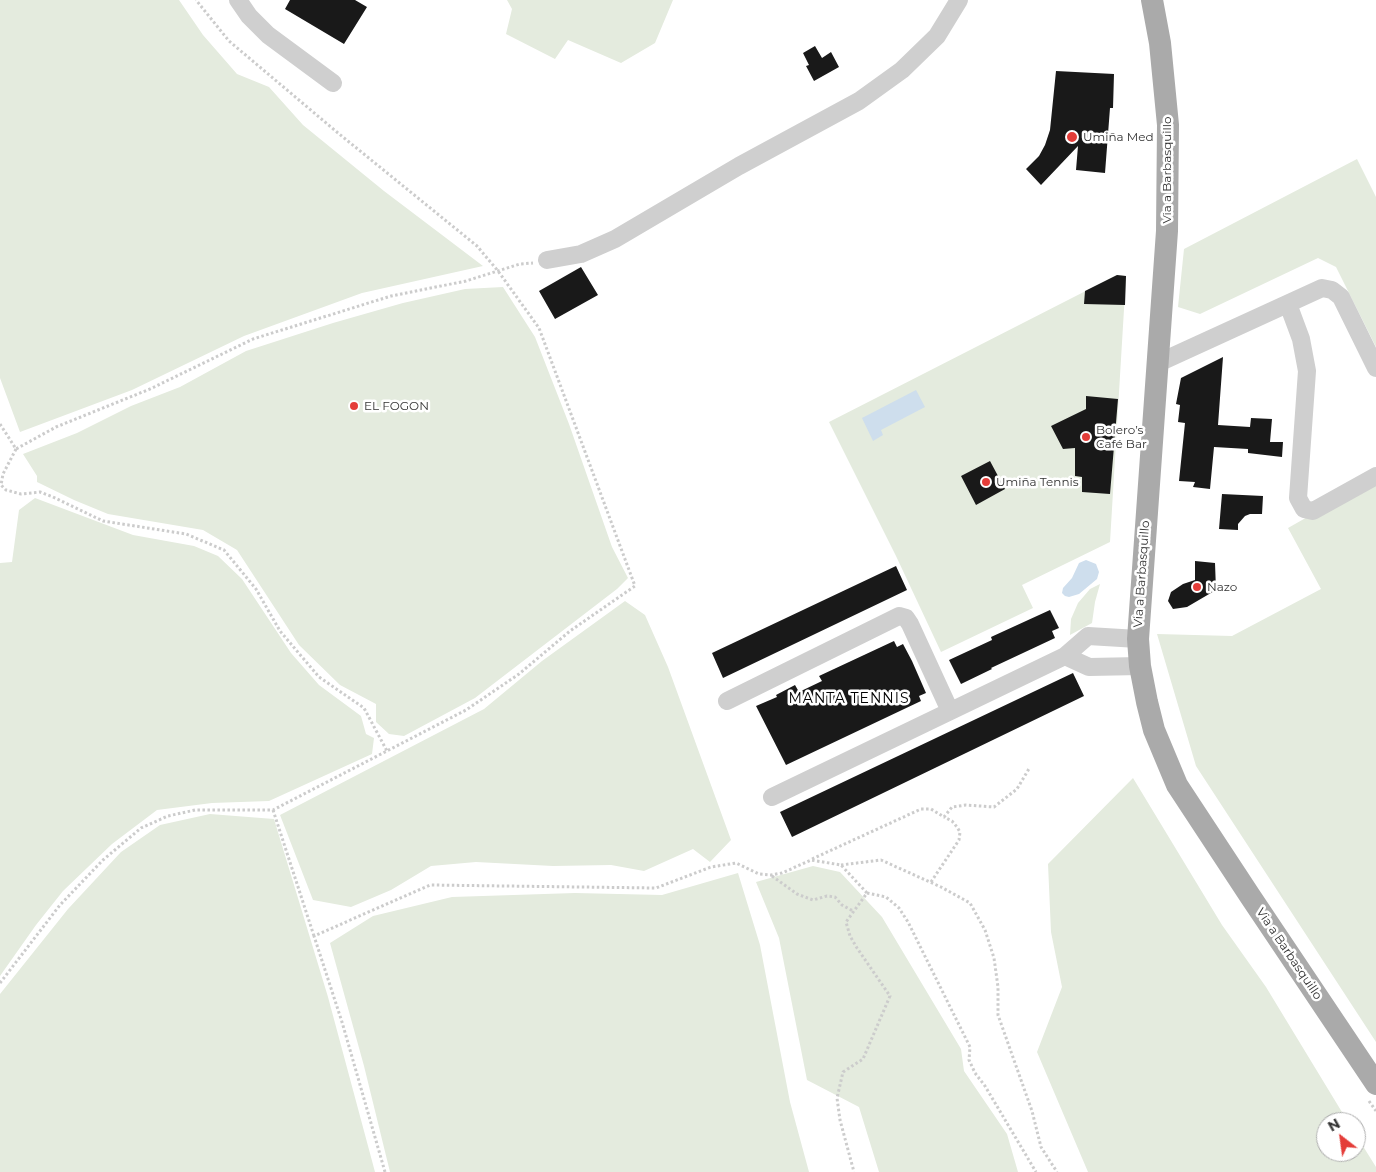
<!DOCTYPE html>
<html>
<head>
<meta charset="utf-8">
<style>
  body { margin:0 }
  #map { position:relative; width:1376px; height:1172px; overflow:hidden; background:#fff; font-family:Montserrat,sans-serif }
  canvas { display:block }
  .north { position:absolute; left:1316px; top:1112px; width:50px; height:50px; box-sizing:border-box; background:#fff; border:1px solid #adadad; border-radius:50%; rotate:330deg; font-size:14px; font-weight:700; line-height:20px; text-align:center; color:#323232 }
  .north::after { content:''; display:block; margin:auto; width:18px; height:22px; background:#e43d39; clip-path:polygon(50% 0,100% 100%,50% 72%,0 100%) }
</style>
</head>
<body>
<div id="map">
<canvas width="1376" height="1172"></canvas>
<div class="north">N</div>
</div>
<script>
const g = document.querySelector('canvas').getContext('2d');
g.lineJoin = 'round';
function paint(path, color) {
  g.fillStyle = color;
  g.fill(path, 'evenodd');
}
function shape(rows) {
  const path = new Path2D();
  for (const r of rows) {
    path.moveTo(r[0], r[1]);
    for (let i = 2; i < r.length; i += 2) path.lineTo(r[i], r[i + 1]);
  }
  return path;
}
function stroke(path, color, width, dash) {
  g.strokeStyle = color;
  g.lineWidth = width;
  g.lineCap = dash ? 'butt' : 'round';
  g.setLineDash(dash || []);
  g.stroke(path);
}
function label(font, color, halo, rows, align = 'center') {
  g.font = font + ' Montserrat,sans-serif';
  g.lineWidth = 5;
  g.setLineDash([]);
  g.textBaseline = 'middle';
  g.strokeStyle = halo;
  g.fillStyle = color;
  for (const [text, x, y, turn = 0] of rows) {
    g.save();
    g.translate(x, y);
    g.rotate((+turn || 0) * Math.PI / 180);
    g.textAlign = isNaN(turn) ? turn : align;
    if (halo) g.strokeText(text, 0, 0);
    g.fillText(text, 0, 0);
    g.restore();
  }
}
paint(shape([
  [0,0,179,0,203,35,237,74,269,87,303,125,384,191,483,266,362,293,244,336,132,390,20,432,0,378],
  [507,0,673,0,655,43,621,63,568,40,555,59,506,34,512,9],
  [1357,159,1376,197,1376,347,1336,267,1318,258,1200,314,1178,307,1184,249],
  [1117,275,1126,276,1110,542,1022,585,1033,608,941,652,896,556,829,422],
  [503,287,535,337,569,424,612,547,628,578,617,589,475,698,404,736,389,734,376,722,376,704,340,685,299,645,237,550,203,530,108,514,74,500,37,482,37,476,23,454,77,433,131,406,180,387,246,351,333,323,403,303,465,289],
  [1376,478,1376,1042,1196,766,1157,634,1232,636,1321,589,1288,528],
  [35,498,133,535,194,546,218,556,242,579,291,653,319,685,361,716,366,734,374,738,372,754,269,801,212,803,157,810,112,844,63,891,36,925,0,976,0,563,12,562,19,510],
  [1100,584,1095,602,1092,623,1070,635,1071,619,1078,603,1090,589],
  [625,601,645,615,668,667,731,840,710,862,693,849,644,871,611,865,553,866,476,862,431,866,391,890,351,907,313,900,280,815,484,709,542,661],
  [1133,778,1222,925,1266,987,1348,1122,1326,1122,1326,1152,1356,1152,1356,1135,1376,1167,1376,1172,1088,1172,1037,1052,1062,987,1051,932,1048,864],
  [210,814,274,819,328,997,375,1172,0,1172,0,994,68,909,121,852,160,825],
  [813,866,840,872,882,917,961,1049,964,1071,1007,1134,1018,1172,879,1172,859,1107,807,1080,779,938,756,882],
  [738,873,760,945,790,1102,809,1172,390,1172,364,1066,330,943,373,916,452,897,575,893,662,895]
]), '#e4ebde');
paint(shape([
  [916,390,925,407,881,430,883,435,873,441,862,418],
  [1086,560,1096,564,1099,572,1097,579,1079,594,1069,597,1065,596,1062,593,1063,588,1072,578,1079,563]
]), '#cedeed');
paint(shape([
  [290,0,355,0,367,7,344,44,285,9],
  [815,46,822,58,831,52,839,67,814,81,806,66,809,65,803,53],
  [1056,71,1114,74,1113,108,1110,108,1105,173,1076,170,1078,146,1041,185,1026,169,1039,156,1045,145,1050,130],
  [581,267,598,295,555,319,539,291],
  [1117,275,1126,276,1125,305,1084,304,1085,291],
  [1223,357,1218,425,1250,427,1251,418,1272,419,1270,442,1283,442,1282,457,1248,453,1248,449,1214,447,1210,489,1193,487,1195,482,1179,481,1185,423,1178,422,1180,405,1176,404,1181,378],
  [1086,396,1118,399,1110,494,1082,492,1082,477,1075,476,1075,448,1063,449,1051,426,1086,409],
  [990,461,1005,489,976,505,961,476],
  [1222,494,1263,496,1262,514,1250,514,1245,516,1238,524,1238,530,1219,529],
  [1195,561,1215,563,1216,590,1187,607,1173,609,1168,601,1171,592,1183,584,1195,580],
  [896,566,907,590,723,678,712,653],
  [1050,610,1059,628,1052,631,1055,638,991,668,992,669,961,684,949,660,992,640,991,637],
  [894,641,897,647,903,644,912,661,926,693,919,696,921,701,786,765,756,706,777,697,776,695,795,685,799,692,822,681,819,676],
  [1073,673,1084,696,792,837,780,812]
]), '#191919');
stroke(shape([
  [0,424,16,449,56,427,150,389,253,339,391,296,466,281,520,264,533,263],
  [16,449,3,474,1,485,6,490,21,494,40,492,53,497,103,521,186,534,224,550,256,589,280,631,319,677,364,708,387,751],
  [273,810,314,936],
  [812,859,921,809,931,809,944,817,952,807,966,805,994,807,1017,789,1030,767],
  [841,865,881,860,941,887,970,903,985,930,994,958,998,987,998,1015,1032,1111,1041,1147,1057,1172],
  [772,876,797,894,813,900,827,896,835,897,842,905,853,911],
  [931,882,959,840,960,832,957,827,952,821,944,817],
  [867,893,886,897,899,908,908,922,970,1047,969,1060,975,1073,985,1086,1036,1172],
  [0,983,60,905,103,860,141,828,168,816,195,810,273,810,466,710,519,674,570,631,635,586,539,328,498,271,477,246,338,133,229,41,196,0],
  [1369,1101,1376,1111],
  [385,1172,342,1022,314,936,430,885,656,888,711,867,736,863,759,874,771,875,782,873,811,860,841,865,867,893,846,922,850,936,857,948,890,996,863,1059,843,1072,837,1098,840,1120,854,1172]
]), '#ccc', 3, [2.5, 2.5]);
stroke(shape([
  [238,0,249,16,268,35,333,83],
  [547,260,581,254,615,239,739,166,859,101,902,70,937,36,959,0],
  [1288,304,1301,339,1307,371,1298,498,1304,509,1313,511,1376,476],
  [1156,364,1322,288,1332,290,1341,297,1376,368],
  [1065,656,1089,667,1140,666],
  [727,701,899,616,906,618,910,624,950,711],
  [772,797,1065,656,1088,636,1138,639]
]), '#cfcfcf', 18);
stroke(shape([
  [1152,0,1160,43,1168,125,1167,231,1138,639,1140,666,1147,702,1154,730,1177,785,1250,896,1376,1084]
]), '#aaa', 22);
for (const [x, y, r, color] of [
  [1072,137,6,"#e43d39"],
  [354,406,5,"#e43d39"],
  [1086,437,5,"#e43d39"],
  [986,482,5,"#e43d39"],
  [1197,587,5,"#e43d39"]
]) {
  const dot = new Path2D();
  dot.arc(x, y, r, 0, 2 * Math.PI);
  g.fillStyle = color;
  g.fill(dot);
  stroke(dot, '#fff', 2);
}
label('12px', '#323232', '#fff', [
  ["Umiña Med",1083,137],
  ["EL FOGON",364,406],
  ["Bolero’s",1096,430],
  ["Café Bar",1096,444],
  ["Umiña Tennis",996,482],
  ["Nazo",1207,587]
], 'left');
label('12px', '#323232', '#fff', [
  ["Via a Barbasquillo",1167,170,-90],
  ["Via a Barbasquillo",1142,574,-86],
  ["Via a Barbasquillo",1289,954,56]
]);
g.letterSpacing = '1px';
label('14px', '#000', '#fff', [
  ["MANTA TENNIS",849,699]
]);
g.letterSpacing = '0px';
</script>
</body>
</html>
